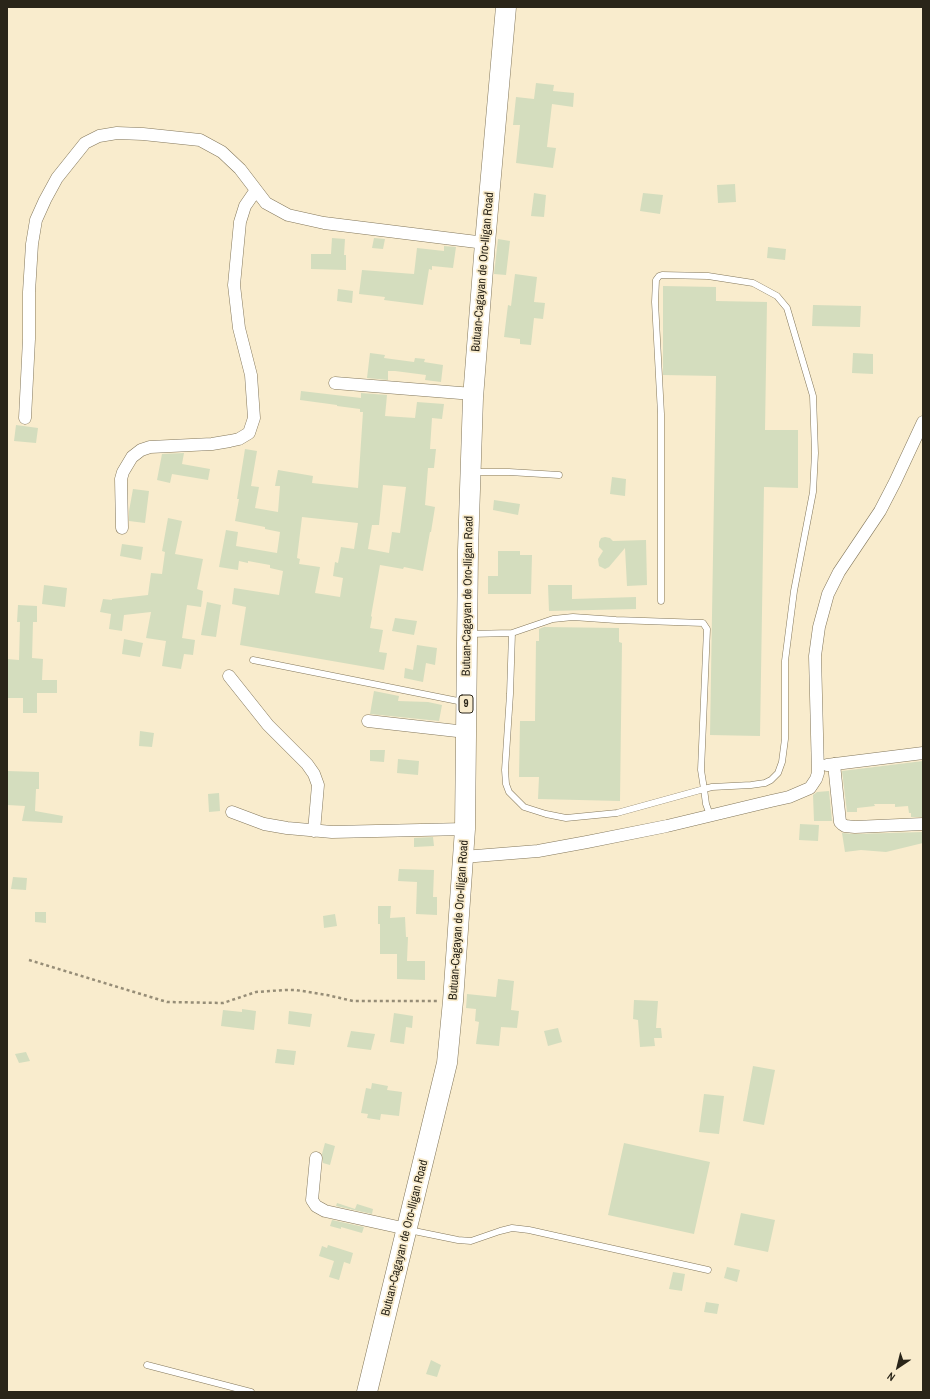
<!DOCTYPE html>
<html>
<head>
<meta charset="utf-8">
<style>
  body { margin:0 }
  #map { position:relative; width:930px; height:1399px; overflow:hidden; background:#f9eccd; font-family:"Archivo Narrow",sans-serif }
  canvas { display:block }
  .frame { position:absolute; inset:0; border:8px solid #2a2519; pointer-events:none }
  .north { position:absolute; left:878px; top:1347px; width:40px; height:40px; -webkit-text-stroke:3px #f9eccd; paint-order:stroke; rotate:215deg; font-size:11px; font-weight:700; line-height:16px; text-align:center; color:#2a2519 }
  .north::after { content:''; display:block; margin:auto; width:14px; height:18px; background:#2a2519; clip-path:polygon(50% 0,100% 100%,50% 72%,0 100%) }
</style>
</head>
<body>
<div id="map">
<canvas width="930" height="1399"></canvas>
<div class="frame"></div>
<div class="north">N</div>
</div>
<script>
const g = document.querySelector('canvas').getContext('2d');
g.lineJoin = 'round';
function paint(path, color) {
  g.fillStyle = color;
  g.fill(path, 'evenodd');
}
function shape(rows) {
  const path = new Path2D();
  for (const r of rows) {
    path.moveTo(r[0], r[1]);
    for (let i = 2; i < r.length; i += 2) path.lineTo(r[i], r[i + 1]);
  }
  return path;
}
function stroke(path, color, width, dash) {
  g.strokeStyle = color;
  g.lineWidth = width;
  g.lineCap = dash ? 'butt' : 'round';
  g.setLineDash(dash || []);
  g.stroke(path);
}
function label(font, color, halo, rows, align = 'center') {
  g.font = font + ' "Archivo Narrow",sans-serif';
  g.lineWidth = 3.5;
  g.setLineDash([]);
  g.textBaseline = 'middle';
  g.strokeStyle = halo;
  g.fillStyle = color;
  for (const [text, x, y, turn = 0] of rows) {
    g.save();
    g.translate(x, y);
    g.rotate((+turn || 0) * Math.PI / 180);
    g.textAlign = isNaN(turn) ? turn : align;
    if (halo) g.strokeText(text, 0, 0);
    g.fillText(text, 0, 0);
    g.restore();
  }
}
paint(shape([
  [536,83,554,85,553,91,574,93,573,107,552,104,547,147,556,148,553,168,516,163,520,125,513,125,516,97,534,99],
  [735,184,736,202,718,203,717,185],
  [534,193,546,195,544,217,531,216],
  [643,193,663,195,660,214,640,211],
  [332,238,345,239,344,255,346,255,346,270,311,269,311,254,331,254],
  [374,238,385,239,383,249,372,248],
  [498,239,510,241,506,275,494,274],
  [444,246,456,247,453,268,432,266,432,270,429,269,423,305,384,300,385,297,359,294,362,270,414,274,417,248,444,251],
  [768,247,786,249,785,260,767,258],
  [515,274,537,277,534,302,545,303,543,319,534,318,531,345,520,344,520,339,504,337,508,305,511,306],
  [663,286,716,287,716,301,767,302,765,430,798,430,798,488,764,487,760,736,710,735,716,376,663,375],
  [338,289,353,291,352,303,337,301],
  [813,305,861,306,860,327,812,326],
  [370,353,385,355,384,358,414,362,415,358,425,359,424,362,443,365,441,382,425,380,426,375,395,371,388,371,388,380,367,378],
  [853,353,873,354,873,374,852,373],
  [301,391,361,398,361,393,387,395,385,416,415,418,417,402,444,404,442,419,432,418,430,449,436,449,434,468,428,468,425,505,435,507,431,532,430,532,423,571,404,567,403,569,380,565,371,616,372,617,370,628,383,630,379,652,387,653,384,670,240,645,246,607,232,604,234,588,279,595,283,571,270,568,270,565,248,561,248,563,239,561,238,570,219,567,226,530,238,532,236,546,277,553,280,532,265,529,265,527,235,521,239,499,237,499,245,449,257,451,251,486,259,487,255,508,278,512,280,486,275,486,278,470,313,476,312,483,358,488,363,412,360,412,360,409,337,406,337,405,300,400],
  [383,485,406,487,400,533,392,532,389,553,368,549,372,525,379,525],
  [302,517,358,523,354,549,341,547,338,563,335,562,333,576,343,578,340,597,315,593,320,567,299,564,300,559,297,558],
  [16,425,38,428,36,443,14,441],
  [184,453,182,464,210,469,208,480,172,474,170,483,157,480,162,454],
  [612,477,626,479,625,496,610,494],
  [133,489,149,491,145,523,129,521,129,511],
  [494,500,520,504,518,515,493,510],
  [168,518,182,521,175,554,203,559,197,589,203,591,201,607,187,605,182,638,195,640,193,655,184,654,181,669,162,666,166,641,146,638,151,612,124,615,122,631,109,629,111,614,100,612,103,599,112,600,112,599,148,595,151,573,162,574,165,552,162,551],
  [605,537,610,538,613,541,646,540,647,585,627,586,625,548,609,567,605,569,599,566,598,559,603,551,599,547,599,542,601,538],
  [122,544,143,547,141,560,120,556],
  [498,551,520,551,520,555,532,555,531,594,488,594,488,576,498,576],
  [44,585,67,588,65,607,42,604],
  [548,585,572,585,572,599,636,597,636,609,549,611],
  [207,602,221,605,216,637,201,635],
  [18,605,37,606,37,622,33,622,32,658,43,659,42,680,57,680,57,693,37,693,37,713,23,713,23,698,7,698,7,659,19,660,20,622,17,622],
  [395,618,417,621,414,635,392,631],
  [544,627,619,628,619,642,622,643,620,801,538,799,539,777,519,777,520,721,535,721,536,641,539,641,539,629],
  [124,639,143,643,140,657,122,654],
  [417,645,437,648,435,665,426,663,423,682,404,678,405,668,413,670],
  [374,691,399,696,398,701,428,702,442,705,439,721,370,714],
  [140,731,154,733,152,747,139,746],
  [370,750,385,750,384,762,370,761],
  [398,759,419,761,418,775,397,773],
  [923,761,923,817,911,817,911,813,909,813,908,806,895,807,895,804,874,804,875,806,857,808,857,812,847,812,842,771],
  [7,771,39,772,39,789,36,789,35,811,63,816,62,823,22,821,25,806,7,805],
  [829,791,832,821,814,821,813,795,817,792],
  [219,793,220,811,209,812,208,794],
  [800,824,819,825,818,841,799,840],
  [923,832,923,843,886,852,861,850,845,852,842,833,855,834],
  [433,837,434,846,414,847,414,838],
  [399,869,434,870,433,897,437,897,437,915,416,914,417,882,398,881],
  [13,877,27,878,26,890,11,889],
  [378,906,391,906,390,918,405,917,406,937,408,937,407,961,425,961,425,980,397,979,397,954,380,954,380,924,378,924],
  [35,912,46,912,46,923,35,922],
  [335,914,337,926,324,928,323,916],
  [498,979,514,981,511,1010,519,1011,517,1028,501,1027,499,1046,476,1044,479,1022,475,1021,476,1009,466,1008,467,994,496,997],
  [634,1000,658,1001,656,1028,661,1028,662,1038,654,1038,655,1046,640,1047,638,1020,633,1019],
  [242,1009,256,1011,254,1030,221,1026,223,1010,242,1012],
  [289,1011,312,1014,310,1027,288,1024],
  [394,1013,413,1016,412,1028,406,1027,404,1044,390,1042],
  [558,1028,562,1042,548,1046,544,1031],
  [351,1031,375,1034,371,1050,347,1047],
  [277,1049,296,1051,294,1065,275,1063],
  [26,1052,30,1061,19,1063,15,1054],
  [753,1066,775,1070,764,1125,743,1121],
  [372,1083,388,1086,387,1090,402,1092,399,1116,381,1114,380,1120,367,1118,368,1114,361,1113,366,1088,371,1089],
  [704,1094,724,1096,719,1134,699,1132],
  [325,1143,335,1146,330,1165,323,1163,322,1154],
  [624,1143,710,1162,694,1234,608,1215],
  [337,1203,355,1209,357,1204,373,1209,372,1214,336,1206],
  [741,1213,775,1220,768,1252,734,1245],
  [332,1220,364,1227,362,1233,341,1227,341,1229,330,1226],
  [328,1245,353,1253,350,1264,344,1262,339,1280,329,1277,334,1261,319,1256,322,1246,327,1248],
  [727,1267,740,1270,737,1282,724,1278],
  [673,1272,685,1274,682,1291,669,1289],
  [706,1302,719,1304,717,1314,704,1312],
  [431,1360,441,1365,437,1377,426,1374]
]), '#d4ddbe');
const service = shape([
  [473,472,509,472,559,475],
  [661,601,661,414,655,302,656,280,659,276,662,275,708,276,753,283,777,296,787,308,813,396,815,453,813,492,794,591,785,661,785,739,782,762,778,773,771,780,765,783,751,785,712,787,704,789,617,813,566,818,546,814,524,807,509,792,506,784,505,770,510,694,512,633,553,619,573,617,616,620,703,623,707,629,701,770,704,789,706,804,710,815],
  [469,634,512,633],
  [253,660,463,702],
  [409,1230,458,1240,471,1241,500,1231,512,1228,529,1230,708,1270],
  [147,1365,251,1392]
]);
const minor = shape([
  [335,383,473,394],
  [25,418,29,339,29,292,32,244,36,220,45,200,57,178,85,143,99,136,117,133,143,134,200,140,222,152,240,169,266,203,288,215,324,223,485,243],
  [122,528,121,479,123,472,132,457,141,450,150,447,212,444,230,441,239,439,249,433,254,418,251,375,239,328,234,285,240,222,245,206,256,190],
  [229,676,268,725,307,764,314,774,318,785,314,831],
  [368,721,466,732],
  [834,764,840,822,842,824,845,826,855,827,923,824],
  [827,765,923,753],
  [232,812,264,824,287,828,332,832,465,829],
  [463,857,538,851,587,842,667,826,771,801,789,797,810,788,816,779,818,773,815,656,819,627,828,594,839,572,880,511,895,482,923,422],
  [316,1158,312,1200,316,1206,325,1211,407,1229]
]);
const trunk = shape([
  [367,1392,447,1063,453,1001,465,829,468,550,473,398,485,243,506,7]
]);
stroke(service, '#83775b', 7);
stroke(minor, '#83775b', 13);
stroke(trunk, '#83775b', 21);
stroke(shape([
  [29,960,167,1002,223,1003,256,992,285,990,296,990,327,995,353,1001,439,1001]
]), '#968d77', 2.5, [3, 3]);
stroke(service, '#fff', 6);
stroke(minor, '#fff', 12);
stroke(trunk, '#fff', 20);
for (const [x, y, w] of [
  [466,704,14]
]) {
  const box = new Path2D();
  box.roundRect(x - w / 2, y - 9, w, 18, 3);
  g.fillStyle = '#f9eccd';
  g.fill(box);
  stroke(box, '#2a2519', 1);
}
label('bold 11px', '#2a2519', null, [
  ["9",466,704]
]);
label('12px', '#2a2519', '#f9eccd', [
  ["Butuan-Cagayan de Oro-Iligan Road",483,272,-85],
  ["Butuan-Cagayan de Oro-Iligan Road",468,596,-89],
  ["Butuan-Cagayan de Oro-Iligan Road",459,920,-86],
  ["Butuan-Cagayan de Oro-Iligan Road",405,1238,-76]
]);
</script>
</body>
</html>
